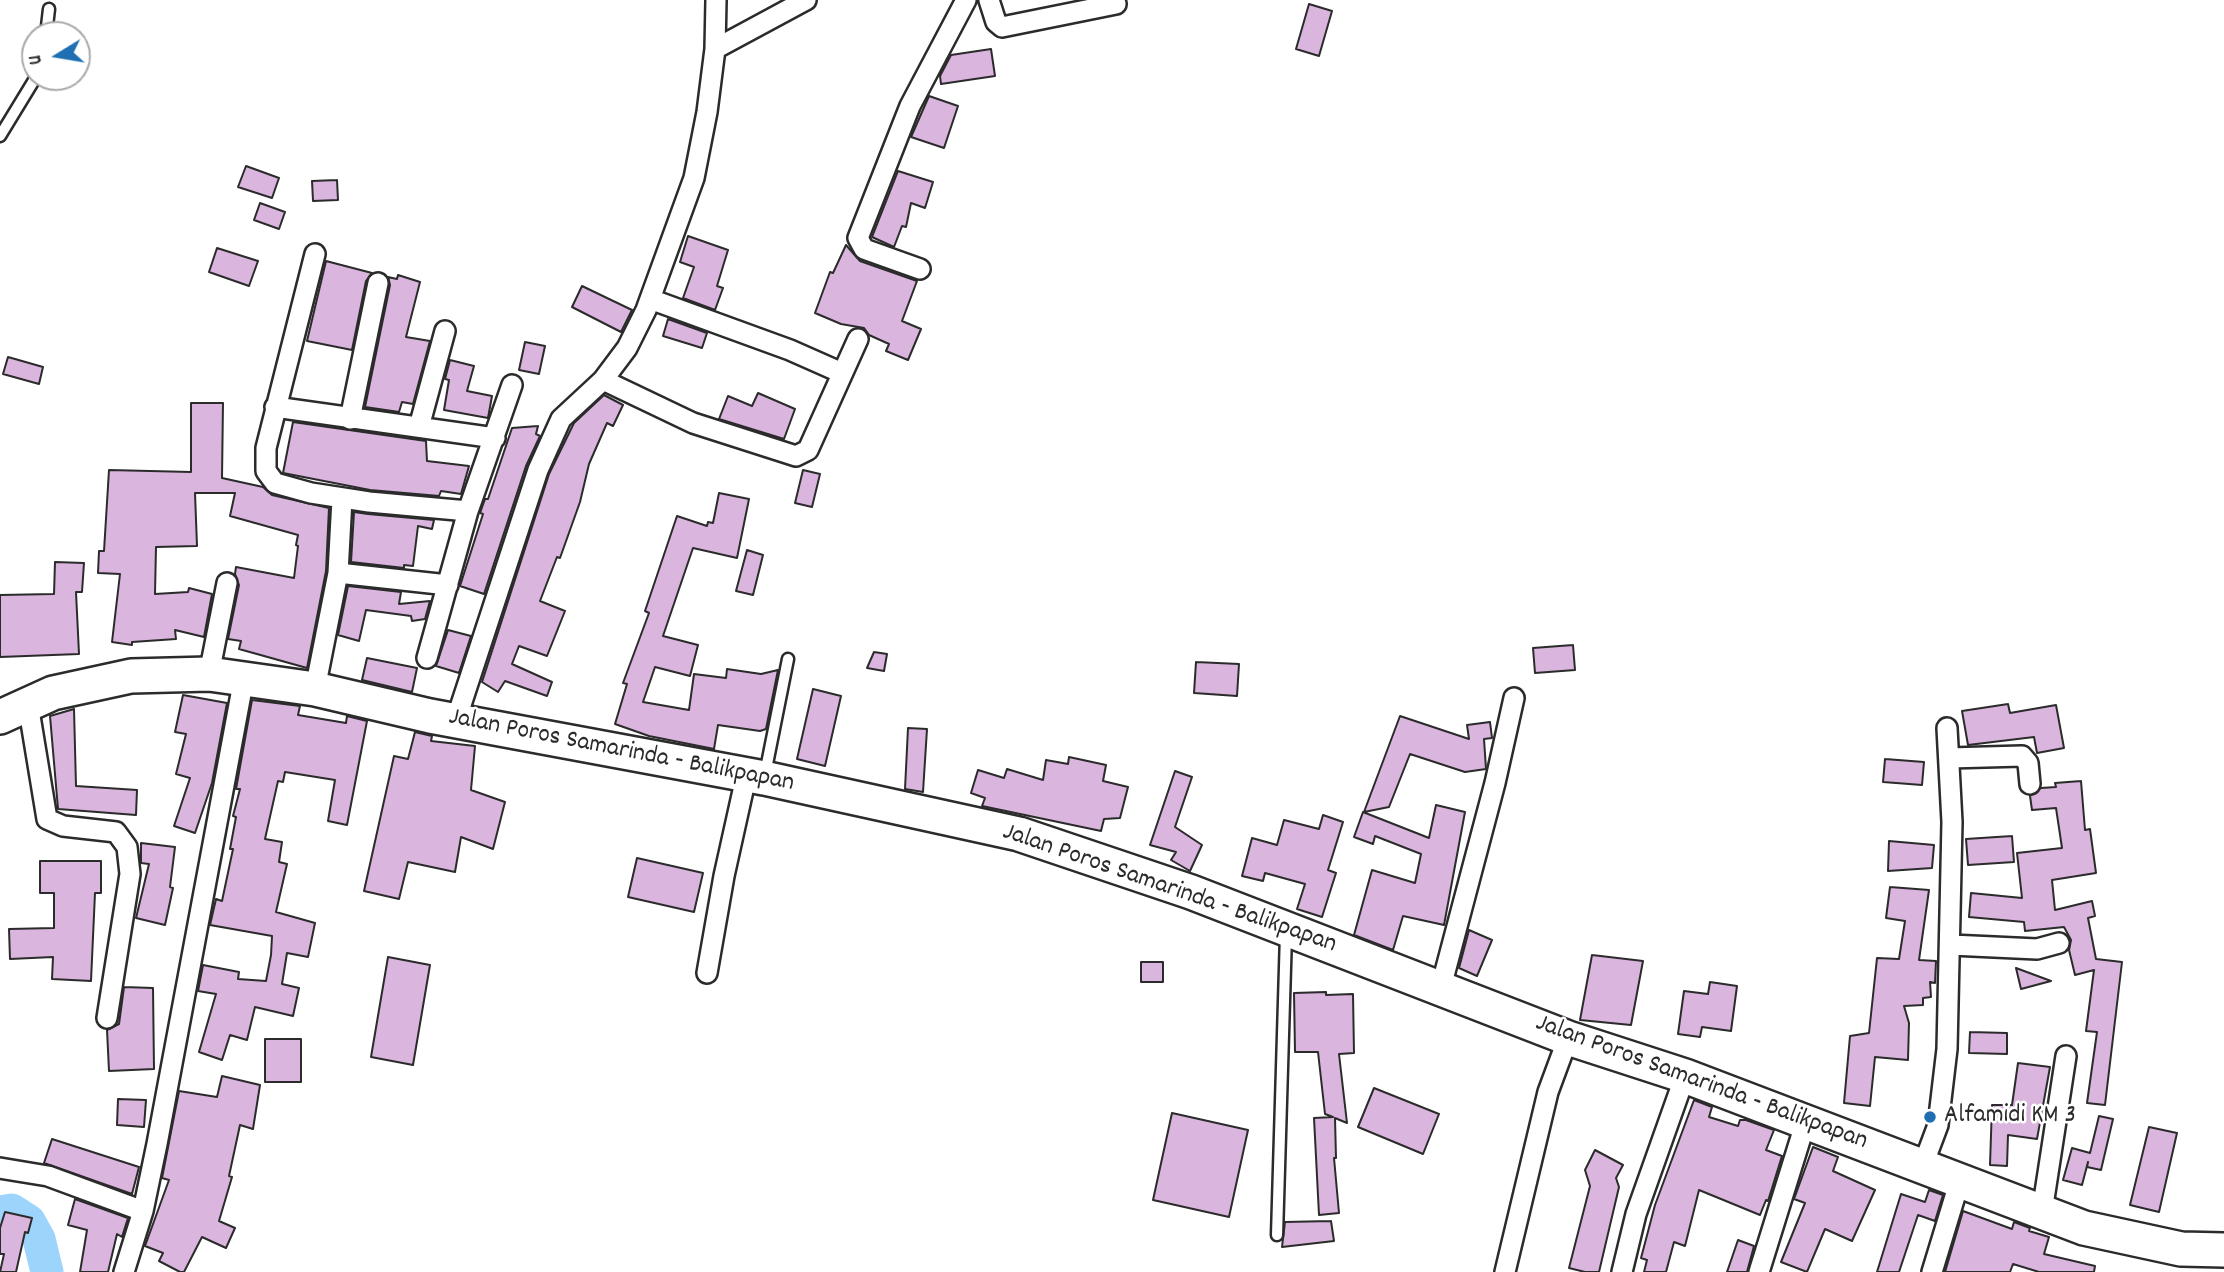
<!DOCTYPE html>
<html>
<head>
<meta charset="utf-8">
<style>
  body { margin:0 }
  #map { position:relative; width:2224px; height:1272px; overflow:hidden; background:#fff; font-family:Dekko,sans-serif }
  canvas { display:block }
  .north { position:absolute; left:21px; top:21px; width:70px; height:70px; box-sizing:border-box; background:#fff; border:2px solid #aaa; border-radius:50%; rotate:259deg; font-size:19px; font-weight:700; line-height:28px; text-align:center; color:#2b2b2b }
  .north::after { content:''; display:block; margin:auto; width:24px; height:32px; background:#1f6fb2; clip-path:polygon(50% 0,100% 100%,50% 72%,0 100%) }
</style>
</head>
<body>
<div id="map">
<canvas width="2224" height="1272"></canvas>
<div class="north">U</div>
</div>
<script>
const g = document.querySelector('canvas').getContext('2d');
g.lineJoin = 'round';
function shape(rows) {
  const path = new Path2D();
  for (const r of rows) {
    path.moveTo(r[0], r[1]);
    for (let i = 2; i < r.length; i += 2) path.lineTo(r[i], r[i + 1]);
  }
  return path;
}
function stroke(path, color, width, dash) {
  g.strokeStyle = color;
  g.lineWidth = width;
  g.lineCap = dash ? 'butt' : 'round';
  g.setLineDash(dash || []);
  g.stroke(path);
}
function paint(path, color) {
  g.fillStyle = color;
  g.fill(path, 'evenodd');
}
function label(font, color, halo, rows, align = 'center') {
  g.font = font + ' Dekko,sans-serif';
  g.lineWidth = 5;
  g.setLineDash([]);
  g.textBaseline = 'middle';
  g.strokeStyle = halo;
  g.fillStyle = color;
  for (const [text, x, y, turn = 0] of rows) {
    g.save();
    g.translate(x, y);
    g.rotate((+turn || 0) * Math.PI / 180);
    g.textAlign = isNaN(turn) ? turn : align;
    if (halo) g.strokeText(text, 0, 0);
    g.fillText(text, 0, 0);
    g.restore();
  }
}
stroke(shape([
  [0,1212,12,1210,29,1221,39,1239,47,1272]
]), '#9dd4fc', 33);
const building = shape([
  [1309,4,1332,11,1319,56,1296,49,1309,4],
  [991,49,995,76,941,84,940,76,951,55,991,49],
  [929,96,958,106,944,148,911,137,929,96],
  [246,166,279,178,272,198,238,187,246,166],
  [898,171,933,182,925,208,911,203,906,227,902,226,894,247,872,237,898,171],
  [337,180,338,200,313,201,312,181,337,180],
  [260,203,285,212,279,229,254,220,260,203],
  [688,236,728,250,717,286,723,288,715,310,683,298,694,267,680,262,688,236],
  [846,245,860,261,917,281,902,321,921,329,908,360,886,351,889,344,869,335,864,328,841,324,815,313,830,272,833,273,846,245],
  [217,248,258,261,249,286,209,272,217,248],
  [326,261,372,273,366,281,352,350,307,341,326,261],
  [398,275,420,282,406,337,430,341,413,404,402,402,399,412,365,407,390,285,388,277,397,279,398,275],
  [582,286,632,310,621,332,572,307,582,286],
  [668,319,707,333,702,348,663,336,668,319],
  [525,342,545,346,539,374,519,370,525,342],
  [8,357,43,367,39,384,3,374,8,357],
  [450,360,474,366,467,391,492,396,488,418,444,410,449,380,445,379,450,360],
  [758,393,795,409,784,439,719,419,728,396,752,406,758,393],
  [604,395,623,405,613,426,607,423,589,464,580,502,560,558,557,557,540,601,565,611,547,656,519,646,512,664,552,682,547,696,505,681,498,692,482,682,549,474,574,423,604,395],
  [191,403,223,403,222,478,263,487,272,495,329,508,326,571,307,668,239,649,241,641,228,639,239,585,235,574,236,567,294,578,298,546,296,545,298,535,230,516,235,493,195,493,197,546,156,547,155,594,188,592,189,588,212,594,204,637,175,630,176,639,132,642,132,645,112,642,120,574,98,573,99,551,104,551,109,470,191,472,191,403],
  [293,422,426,441,427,461,469,466,461,494,441,491,439,496,370,490,283,473,293,422],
  [538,426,536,434,540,436,526,466,484,594,460,586,483,514,480,513,485,499,488,499,512,428,538,426],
  [803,470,820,474,812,507,795,503,803,470],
  [719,493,749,499,737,558,693,548,663,636,698,645,690,676,655,667,643,702,689,710,694,674,726,678,727,669,761,674,778,670,766,729,760,731,718,725,714,749,649,736,615,724,627,684,623,683,649,613,645,611,677,516,707,526,708,522,713,523,719,493],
  [354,512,368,514,434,520,432,529,418,526,413,566,404,565,404,568,351,562,354,512],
  [747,550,763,555,753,595,736,591,747,550],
  [55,562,84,563,82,592,76,592,79,654,0,657,0,595,54,594,55,562],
  [348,586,401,592,399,604,430,601,425,619,412,621,411,616,366,610,359,641,338,635,348,586],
  [448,630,471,636,459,673,436,666,448,630],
  [1573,645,1575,670,1535,673,1533,648,1573,645],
  [874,652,887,654,884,671,867,668,874,652],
  [367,658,417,668,412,692,362,680,367,658],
  [1196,662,1239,664,1237,696,1194,693,1196,662],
  [813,689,841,696,825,766,797,759,813,689],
  [183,695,227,703,212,783,195,833,174,826,190,778,176,774,186,734,175,732,183,695],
  [252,700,300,706,298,715,346,723,347,716,367,721,347,825,328,821,335,780,285,772,283,782,278,781,265,839,282,842,279,862,287,864,276,912,315,923,308,957,287,953,282,984,299,988,293,1016,255,1007,247,1040,230,1035,222,1060,199,1052,216,994,198,991,203,965,239,972,238,979,266,981,271,955,272,936,210,925,216,899,222,901,233,849,230,849,236,817,233,816,240,789,236,789,252,700],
  [2008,704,2010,713,2056,705,2064,748,2037,753,2034,737,1968,745,1962,711,2008,704],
  [74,709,76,786,137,790,136,815,58,809,50,716,74,709],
  [1400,716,1469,739,1467,725,1490,722,1492,738,1484,739,1486,769,1465,772,1410,754,1389,807,1364,812,1400,716],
  [908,728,927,729,923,792,905,789,908,728],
  [415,732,432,736,431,741,475,746,471,790,505,802,493,849,461,837,455,872,408,862,399,899,364,891,394,756,408,759,415,732],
  [1069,757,1106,765,1103,781,1128,787,1120,818,1104,819,1101,831,982,806,985,798,971,793,978,770,1004,778,1007,769,1043,780,1046,760,1068,764,1069,757],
  [1885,759,1924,762,1922,785,1883,782,1885,759],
  [1175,771,1192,777,1175,827,1202,845,1190,871,1171,860,1176,852,1150,845,1175,771],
  [2081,781,2085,830,2090,829,2096,873,2052,880,2055,910,2092,901,2095,916,2088,918,2096,959,2122,962,2105,1105,2087,1103,2097,1032,2086,1031,2094,970,2075,975,2069,950,2071,940,2064,927,2025,931,2024,922,1969,917,1971,893,2022,898,2017,853,2062,848,2056,808,2032,810,2030,796,2041,788,2056,787,2055,783,2081,781],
  [1436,805,1465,812,1444,925,1403,916,1393,950,1354,935,1372,870,1415,883,1421,854,1375,836,1373,844,1354,837,1363,812,1429,838,1436,805],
  [1323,815,1343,822,1328,870,1336,873,1322,917,1297,909,1305,884,1265,873,1263,881,1242,876,1252,838,1277,845,1284,820,1319,829,1323,815],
  [2012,836,2014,862,1968,865,1966,839,2012,836],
  [1889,841,1934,845,1932,868,1888,871,1889,841],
  [141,843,175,847,170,887,173,888,165,925,136,918,149,864,141,863,141,843],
  [637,858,703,873,694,912,628,897,637,858],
  [40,861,101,861,101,893,95,893,91,981,52,979,53,957,10,959,9,929,54,928,54,893,40,893,40,861],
  [1890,887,1929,890,1919,960,1936,961,1935,983,1930,982,1931,997,1923,998,1923,1005,1904,1006,1909,1023,1908,1060,1875,1057,1870,1106,1844,1103,1850,1036,1869,1033,1877,958,1899,959,1905,921,1886,918,1890,887],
  [1469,930,1492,940,1477,976,1459,968,1469,930],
  [1592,955,1643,961,1631,1025,1580,1020,1592,955],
  [388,957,430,965,413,1065,371,1057,388,957],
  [1141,962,1163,962,1163,982,1141,982,1141,962],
  [2016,968,2051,981,2021,989,2016,968],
  [1710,982,1737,986,1731,1031,1702,1027,1700,1037,1678,1034,1684,991,1708,994,1710,982],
  [124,987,153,988,154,1069,109,1071,107,1030,119,1024,124,987],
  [1326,992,1326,995,1353,994,1354,1053,1339,1054,1347,1123,1335,1118,1336,1158,1334,1158,1339,1213,1319,1215,1314,1118,1333,1117,1325,1114,1318,1052,1295,1052,1294,993,1326,992],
  [1970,1032,2007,1033,2007,1054,1969,1053,1970,1032],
  [265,1039,301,1039,301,1082,265,1082,265,1039],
  [2018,1063,2050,1067,2037,1139,2008,1135,2007,1166,1990,1165,1992,1105,2012,1105,2018,1063],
  [222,1076,260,1085,253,1129,240,1125,229,1176,232,1177,219,1221,235,1228,226,1248,202,1237,184,1272,180,1272,159,1261,163,1253,145,1246,169,1180,162,1178,179,1091,217,1097,222,1076],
  [1374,1088,1439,1114,1423,1154,1358,1127,1374,1088],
  [118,1099,146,1100,144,1127,117,1125,118,1099],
  [1694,1100,1712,1107,1709,1117,1738,1126,1740,1120,1746,1120,1774,1130,1766,1150,1782,1156,1768,1201,1766,1200,1760,1215,1699,1190,1685,1246,1674,1242,1666,1272,1644,1272,1647,1260,1641,1258,1655,1205,1694,1100],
  [1172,1113,1248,1130,1229,1217,1153,1200,1172,1113],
  [2099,1116,2113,1119,2101,1170,2087,1167,2088,1162,2082,1185,2063,1180,2072,1148,2090,1153,2099,1116],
  [2149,1127,2177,1133,2159,1212,2130,1205,2149,1127],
  [52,1139,139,1167,132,1194,44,1163,52,1139],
  [1813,1147,1838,1157,1833,1171,1875,1190,1852,1241,1825,1229,1807,1272,1781,1262,1805,1203,1794,1199,1813,1147],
  [1595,1150,1623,1165,1616,1178,1619,1187,1599,1272,1585,1272,1569,1268,1590,1186,1585,1170,1595,1150],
  [1929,1190,1943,1195,1935,1221,1918,1215,1899,1272,1877,1272,1901,1194,1925,1202,1929,1190],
  [75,1199,128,1218,122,1237,117,1234,108,1272,80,1272,87,1230,68,1225,75,1199],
  [1963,1211,2012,1229,2014,1222,2030,1228,2029,1231,2049,1237,2044,1254,2095,1266,2094,1272,2039,1272,2013,1264,2010,1272,1945,1272,1963,1211],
  [5,1212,32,1218,28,1233,25,1232,16,1272,0,1272,4,1254,0,1254,0,1228,5,1212],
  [1331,1221,1334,1241,1282,1247,1285,1222,1331,1221],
  [1738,1240,1754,1246,1747,1272,1727,1272,1738,1240]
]);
paint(building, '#dab5de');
stroke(building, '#2b2b2b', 2);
const service = shape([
  [46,35,49,9],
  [0,136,36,77],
  [765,774,788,659],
  [1277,1235,1286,934]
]);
const minor = shape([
  [989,0,996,22,1002,27,1116,4],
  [715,49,806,0],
  [315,254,266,448,266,471,275,483,311,493,369,502,468,511],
  [920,269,864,249,858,238,910,106,966,0],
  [650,299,790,350,842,373],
  [603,380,693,423,796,456,808,450,858,339],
  [275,407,495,438],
  [350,419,378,283],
  [419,427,445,331],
  [338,573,448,585],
  [427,658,468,511,512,385],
  [209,674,227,583],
  [315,689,338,573,342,499],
  [28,704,47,819,63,826,116,832,127,847,130,874,107,1018],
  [456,720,538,470,561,419,603,380,627,348,646,310,694,178,707,112,715,49,716,0],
  [1949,758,2022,756,2028,763,2030,784],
  [1951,945,2037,949,2059,943],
  [707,973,724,876,746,777],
  [1441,987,1495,783,1514,698],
  [1923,1165,1938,1125,1947,1049,1952,822,1947,728],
  [0,1168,48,1176,143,1211],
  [2042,1212,2066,1056],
  [124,1272,143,1211,157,1144,244,678],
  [1505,1272,1548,1092,1568,1038],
  [1622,1272,1636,1214,1685,1076],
  [1759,1272,1806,1121],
  [1932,1272,1960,1180]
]);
const trunk = shape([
  [0,717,53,693,131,676,209,674,315,689,430,716,764,778,1019,834,1191,892,1568,1038,1685,1076,2084,1228,2181,1249,2224,1250]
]);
stroke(service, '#2b2b2b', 15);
stroke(minor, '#2b2b2b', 24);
stroke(trunk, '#2b2b2b', 38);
stroke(service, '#fff', 10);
stroke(minor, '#fff', 19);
stroke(trunk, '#fff', 33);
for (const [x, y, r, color] of [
  [1930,1117,7,"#1f6fb2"]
]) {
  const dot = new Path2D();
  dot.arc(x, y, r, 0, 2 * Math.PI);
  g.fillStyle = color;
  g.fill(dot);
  stroke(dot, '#fff', 2.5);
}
label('26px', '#2b2b2b', '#fff', [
  ["Jalan Poros Samarinda - Balikpapan",621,752,11],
  ["Jalan Poros Samarinda - Balikpapan",1169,890,19],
  ["Jalan Poros Samarinda - Balikpapan",1701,1084,20]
]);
label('26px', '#2b2b2b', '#fff', [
  ["Alfamidi KM 3",1944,1117]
], 'left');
</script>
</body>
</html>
